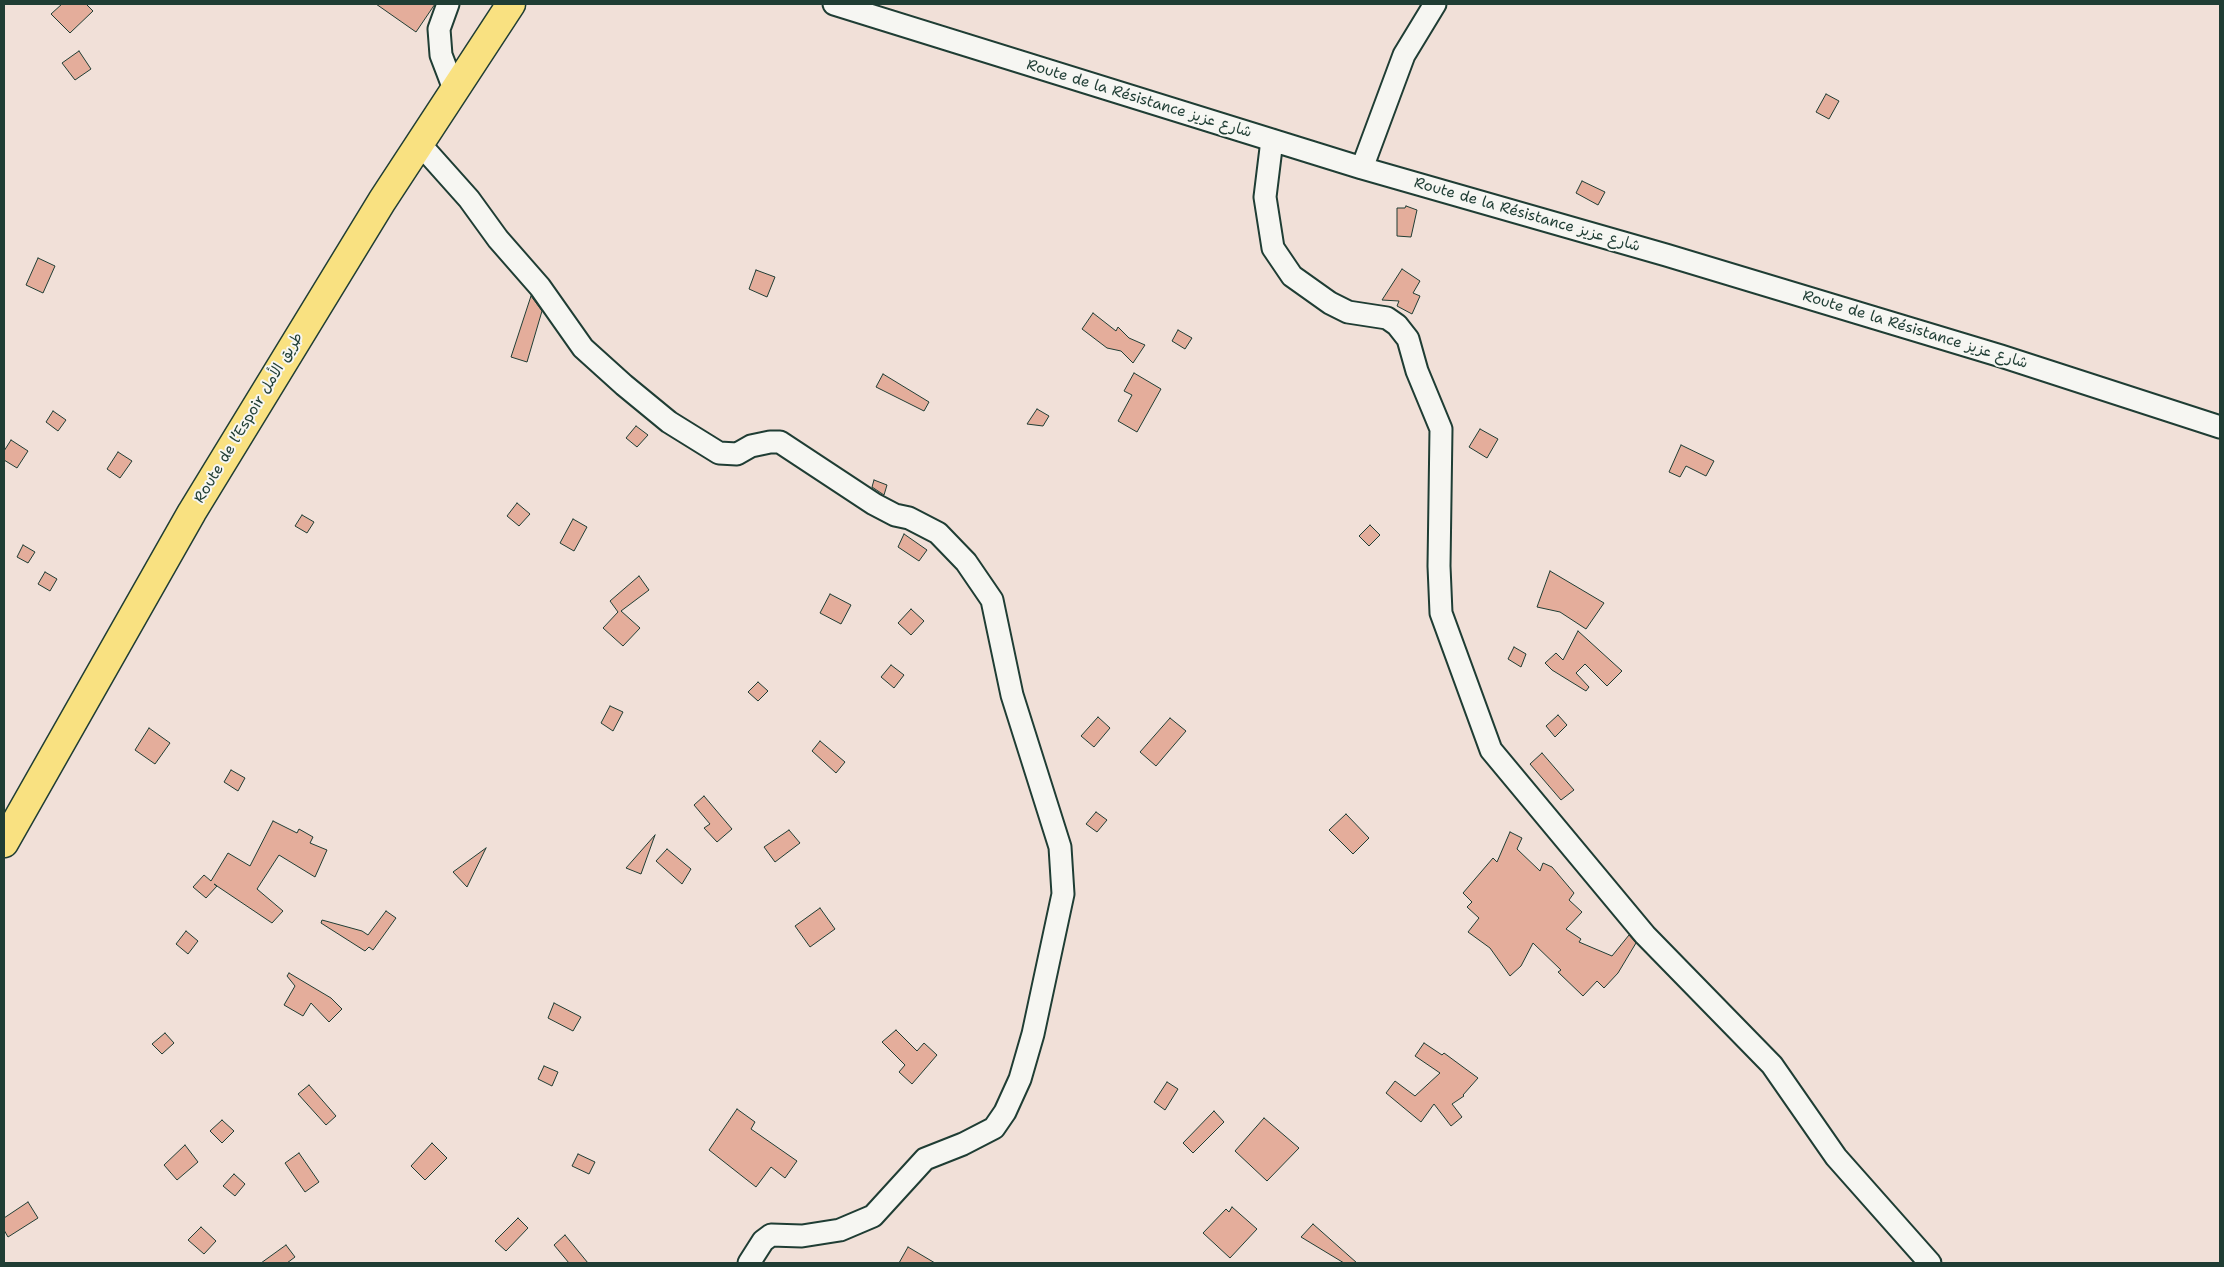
<!DOCTYPE html>
<html>
<head>
<meta charset="utf-8">
<style>
  body { margin:0 }
  #map { position:relative; width:2224px; height:1267px; overflow:hidden; background:#f1e0d8; font-family:"Shantell Sans",sans-serif }
  canvas { display:block }
  .frame { position:absolute; inset:0; border:5px solid #1f3d34; pointer-events:none }
</style>
</head>
<body>
<div id="map">
<canvas width="2224" height="1267"></canvas>
<div class="frame"></div>
</div>
<script>
const g = document.querySelector('canvas').getContext('2d');
g.lineJoin = 'round';
function paint(path, color) {
  g.fillStyle = color;
  g.fill(path, 'evenodd');
}
function shape(rows) {
  const path = new Path2D();
  for (const r of rows) {
    path.moveTo(r[0], r[1]);
    for (let i = 2; i < r.length; i += 2) path.lineTo(r[i], r[i + 1]);
  }
  return path;
}
function stroke(path, color, width, dash) {
  g.strokeStyle = color;
  g.lineWidth = width;
  g.lineCap = dash ? 'butt' : 'round';
  g.setLineDash(dash || []);
  g.stroke(path);
}
function label(font, color, halo, rows, align = 'center') {
  g.font = font + ' "Shantell Sans","Playpen Sans Arabic",sans-serif';
  g.lineWidth = 4;
  g.setLineDash([]);
  g.textBaseline = 'middle';
  g.strokeStyle = halo;
  g.fillStyle = color;
  for (const [text, x, y, turn = 0] of rows) {
    g.save();
    g.translate(x, y);
    g.rotate((+turn || 0) * Math.PI / 180);
    g.textAlign = isNaN(turn) ? turn : align;
    if (halo) g.strokeText(text, 0, 0);
    g.fillText(text, 0, 0);
    g.restore();
  }
}
const building = shape([
  [62,4,86,4,93,11,70,33,51,14,62,4],
  [376,4,435,4,416,32,376,4],
  [79,51,91,69,75,80,62,63,79,51],
  [1826,94,1839,101,1829,119,1816,112,1826,94],
  [1582,181,1605,192,1598,205,1576,193,1582,181],
  [1406,206,1417,210,1411,237,1397,236,1397,208,1405,208,1406,206],
  [38,258,55,266,43,293,26,285,38,258],
  [1402,269,1420,281,1413,293,1420,296,1412,314,1397,306,1399,301,1382,300,1402,269],
  [756,270,775,277,767,297,749,289,756,270],
  [531,296,542,311,527,362,511,357,531,296],
  [1093,313,1116,331,1118,327,1129,338,1145,345,1133,363,1121,351,1107,348,1082,329,1093,313],
  [1178,330,1192,338,1185,349,1172,341,1178,330],
  [1134,373,1161,389,1137,432,1118,421,1132,395,1124,391,1134,373],
  [883,374,929,402,924,411,876,387,883,374],
  [1037,409,1049,416,1043,426,1027,424,1037,409],
  [53,411,66,420,58,431,46,422,53,411],
  [636,426,648,435,637,447,626,438,636,426],
  [1480,429,1498,439,1487,458,1469,447,1480,429],
  [11,440,28,451,17,468,4,460,4,451,11,440],
  [1681,445,1714,461,1706,476,1686,466,1680,477,1669,472,1681,445],
  [118,452,132,461,120,478,107,469,118,452],
  [874,480,887,485,884,495,872,487,874,480],
  [517,503,530,514,519,526,507,516,517,503],
  [302,515,314,522,307,533,295,526,302,515],
  [573,519,587,527,574,551,560,543,573,519],
  [1370,525,1380,535,1369,546,1359,536,1370,525],
  [904,534,927,550,919,561,898,547,904,534],
  [23,545,35,552,28,563,17,557,23,545],
  [1550,571,1604,603,1586,629,1560,612,1537,607,1550,571],
  [45,572,57,579,50,591,38,584,45,572],
  [639,576,649,590,621,611,640,628,623,646,603,628,618,612,610,601,639,576],
  [830,594,851,605,841,624,820,613,830,594],
  [911,609,924,621,911,635,898,623,911,609],
  [1578,631,1622,671,1607,686,1585,664,1576,673,1589,687,1586,691,1552,670,1545,663,1556,653,1563,660,1578,631],
  [1514,647,1526,654,1521,667,1508,659,1514,647],
  [891,665,904,675,894,688,881,677,891,665],
  [758,682,768,691,758,701,748,692,758,682],
  [610,706,623,712,613,731,601,723,610,706],
  [1558,715,1567,725,1555,737,1546,726,1558,715],
  [1098,717,1110,728,1094,747,1081,736,1098,717],
  [1170,718,1186,731,1156,766,1140,752,1170,718],
  [149,728,170,743,155,764,135,750,149,728],
  [820,741,845,762,836,773,812,751,820,741],
  [1542,753,1574,790,1561,800,1530,764,1542,753],
  [231,770,245,778,238,791,224,782,231,770],
  [704,796,732,829,717,842,704,828,710,824,694,805,704,796],
  [1096,812,1107,820,1097,832,1086,824,1096,812],
  [1346,814,1369,838,1353,854,1329,830,1346,814],
  [273,821,297,833,299,829,313,837,310,843,327,850,315,877,279,855,257,889,283,911,272,923,214,884,217,886,206,898,193,887,204,875,211,881,228,853,250,866,273,821],
  [789,830,800,843,775,862,764,847,789,830],
  [1510,832,1522,838,1517,849,1540,871,1543,863,1552,867,1574,893,1569,900,1582,912,1566,929,1581,939,1579,942,1612,956,1629,935,1636,943,1618,973,1604,988,1597,981,1583,996,1558,972,1561,970,1533,943,1521,966,1510,976,1490,948,1468,932,1479,918,1467,907,1472,902,1463,893,1493,858,1497,862,1510,832],
  [655,835,641,874,626,868,655,835],
  [486,848,467,887,453,872,486,848],
  [667,849,691,869,682,884,656,861,667,849],
  [820,908,835,929,810,947,795,926,820,908],
  [386,911,396,918,373,950,369,947,365,951,321,923,322,920,362,931,368,935,386,911],
  [186,931,198,941,188,954,176,944,186,931],
  [289,973,331,998,342,1009,329,1022,311,1003,303,1016,284,1005,295,986,287,976,289,973],
  [554,1003,581,1017,573,1031,548,1018,554,1003],
  [896,1030,917,1051,924,1043,937,1055,912,1084,899,1072,905,1065,882,1042,896,1030],
  [165,1033,174,1043,162,1054,152,1044,165,1033],
  [1424,1043,1442,1055,1444,1053,1478,1078,1463,1095,1464,1096,1452,1104,1462,1117,1451,1126,1434,1104,1421,1122,1386,1093,1395,1081,1415,1096,1440,1073,1415,1056,1424,1043],
  [544,1066,558,1072,552,1086,538,1079,544,1066],
  [1167,1082,1178,1089,1165,1110,1154,1102,1167,1082],
  [309,1085,336,1116,326,1125,298,1094,309,1085],
  [737,1109,755,1122,751,1129,797,1161,785,1178,771,1167,756,1187,709,1150,737,1109],
  [1214,1111,1224,1122,1193,1153,1183,1143,1214,1111],
  [1264,1118,1299,1148,1267,1181,1235,1151,1264,1118],
  [222,1120,234,1131,222,1143,210,1131,222,1120],
  [432,1143,447,1158,425,1180,411,1166,432,1143],
  [185,1145,198,1162,177,1180,164,1165,185,1145],
  [299,1153,319,1182,305,1192,285,1163,299,1153],
  [578,1154,595,1162,589,1174,572,1166,578,1154],
  [234,1174,245,1184,235,1196,223,1186,234,1174],
  [28,1202,38,1218,8,1237,4,1230,4,1218,28,1202],
  [1232,1207,1257,1229,1230,1258,1203,1233,1226,1209,1229,1212,1232,1207],
  [518,1218,528,1228,506,1251,495,1241,518,1218],
  [1313,1224,1357,1263,1344,1263,1301,1237,1313,1224],
  [201,1227,216,1241,204,1254,188,1240,201,1227],
  [565,1235,588,1263,569,1263,554,1245,565,1235],
  [286,1245,295,1257,287,1263,261,1263,286,1245],
  [908,1247,935,1263,899,1263,908,1247]
]);
paint(building, '#e4ad9b');
stroke(building, '#1f3d34', 1);
const minor = shape([
  [448,4,439,29,441,55,454,89],
  [834,4,1362,168,1666,255,2001,356,2220,427],
  [1272,140,1265,197,1273,248,1292,276,1330,303,1348,312,1387,318,1397,325,1408,339,1417,371,1441,429,1439,566,1441,613,1491,750,1645,935,1772,1065,1836,1157,1930,1263],
  [419,143,469,199,498,239,540,287,583,348,624,385,669,422,719,453,737,454,751,446,770,442,780,442,874,504,895,515,909,518,938,533,966,562,992,600,1012,695,1060,847,1063,894,1033,1034,1020,1079,1005,1112,994,1128,963,1144,925,1159,873,1216,840,1230,802,1236,771,1235,763,1241,749,1263],
  [1362,168,1404,55,1435,4]
]);
const highway = shape([
  [4,843,192,512,382,201,511,4]
]);
stroke(minor, '#1f3d34', 25);
stroke(highway, '#1f3d34', 31);
stroke(minor, '#f6f6f2', 21);
stroke(highway, '#f9e181', 28);
label('15px', '#1f3d34', '#f6f6f2', [
  ["Route de la Résistance شارع عزيز",1139,99,17],
  ["Route de la Résistance شارع عزيز",1527,215,16],
  ["Route de la Résistance شارع عزيز",1915,330,17],
  ["Route de l’Espoir طريق الأمل",249,418,-59]
]);
</script>
</body>
</html>
